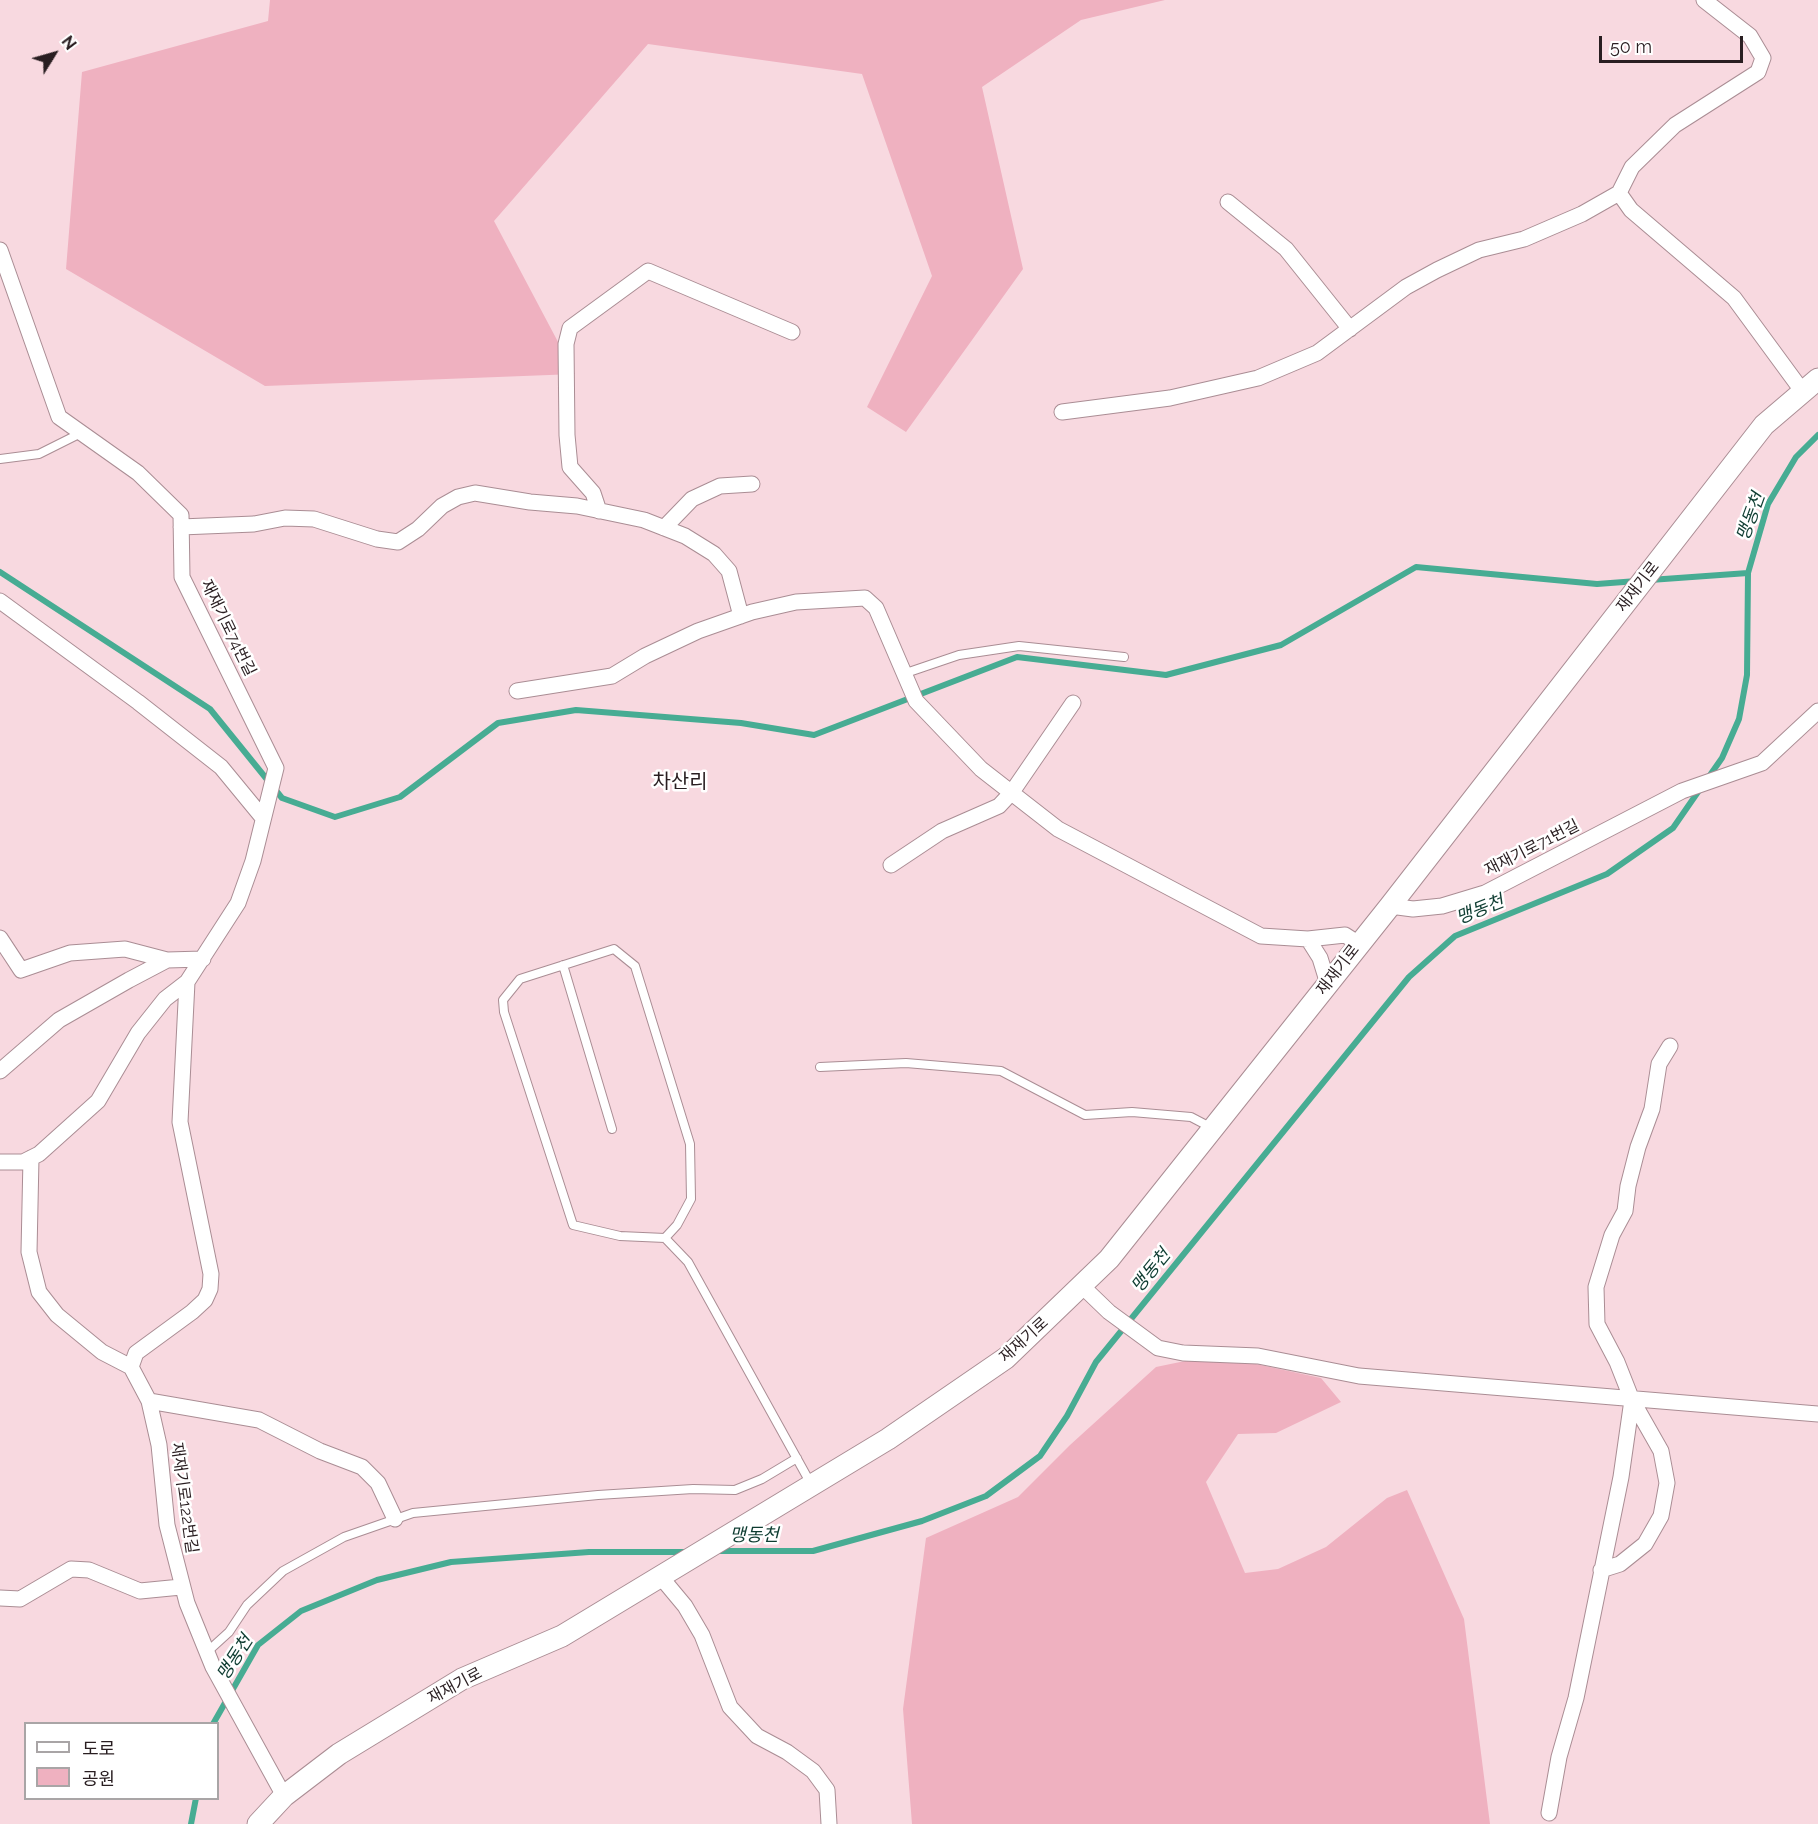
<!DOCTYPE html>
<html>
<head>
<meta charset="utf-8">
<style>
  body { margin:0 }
  #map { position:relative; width:1818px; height:1824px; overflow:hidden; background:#f8d9e0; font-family:Raleway,"Noto Sans KR",sans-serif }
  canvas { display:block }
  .legend { position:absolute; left:24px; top:1722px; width:195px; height:78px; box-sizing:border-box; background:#fff; border:2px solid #a9a5a6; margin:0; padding:8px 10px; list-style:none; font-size:18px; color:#291e21 }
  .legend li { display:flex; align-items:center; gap:12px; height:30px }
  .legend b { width:30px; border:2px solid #a9a5a6 }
  .north { position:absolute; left:24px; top:24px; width:60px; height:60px; -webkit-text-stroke:4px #fff; paint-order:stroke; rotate:53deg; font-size:16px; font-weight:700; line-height:24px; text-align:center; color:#291e21 }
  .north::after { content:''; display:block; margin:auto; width:21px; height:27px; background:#291e21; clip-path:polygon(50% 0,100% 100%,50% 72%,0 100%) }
  .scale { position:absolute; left:1599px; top:36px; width:144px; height:27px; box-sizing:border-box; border:3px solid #291e21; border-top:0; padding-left:8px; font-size:18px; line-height:21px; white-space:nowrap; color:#291e21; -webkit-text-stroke:4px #fff; paint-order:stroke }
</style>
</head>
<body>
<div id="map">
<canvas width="1818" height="1824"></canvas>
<ul class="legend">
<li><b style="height:8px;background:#fff"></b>도로</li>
<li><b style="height:16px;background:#efb1c0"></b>공원</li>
</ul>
<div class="north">N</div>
<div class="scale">50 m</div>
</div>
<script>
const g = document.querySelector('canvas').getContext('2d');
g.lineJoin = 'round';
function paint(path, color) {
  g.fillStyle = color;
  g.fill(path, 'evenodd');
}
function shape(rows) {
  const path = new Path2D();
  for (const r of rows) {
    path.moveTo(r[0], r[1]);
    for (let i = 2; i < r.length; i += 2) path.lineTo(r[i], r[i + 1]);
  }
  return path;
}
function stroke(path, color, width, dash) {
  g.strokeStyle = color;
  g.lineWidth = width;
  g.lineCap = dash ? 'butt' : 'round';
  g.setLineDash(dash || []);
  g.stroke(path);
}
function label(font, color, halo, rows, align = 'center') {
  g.font = font + ' Raleway,"Noto Sans KR",sans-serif';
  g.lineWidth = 5;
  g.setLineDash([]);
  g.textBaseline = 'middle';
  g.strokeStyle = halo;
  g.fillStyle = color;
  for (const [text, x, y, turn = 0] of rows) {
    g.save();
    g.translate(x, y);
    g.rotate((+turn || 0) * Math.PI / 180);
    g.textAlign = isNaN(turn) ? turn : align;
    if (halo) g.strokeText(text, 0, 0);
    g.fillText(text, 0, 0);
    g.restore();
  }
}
paint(shape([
  [270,0,1165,0,1081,20,982,87,1023,269,906,432,867,407,932,276,862,74,648,44,494,221,575,374,265,386,66,269,82,72,268,21],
  [1214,1355,1321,1378,1341,1402,1276,1433,1238,1434,1206,1482,1245,1573,1278,1569,1326,1547,1387,1498,1407,1490,1464,1619,1490,1824,912,1824,903,1709,926,1538,1018,1497,1070,1445,1156,1367]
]), '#efb1c0');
stroke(shape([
  [0,572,210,709,282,798,335,817,400,797,498,723,576,710,741,723,814,735,1017,657,1166,675,1281,645,1416,567,1597,584,1637,581],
  [1650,580,1748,573],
  [1708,778,1722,758,1739,719,1747,675,1748,573,1768,504,1796,457,1818,435],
  [715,1551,813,1551,922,1521,986,1496,1040,1456,1067,1416,1096,1362,1409,977,1455,936,1607,874,1673,828,1700,789],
  [213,1724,258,1645,301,1611,377,1580,451,1562,589,1552,689,1552],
  [191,1824,196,1798]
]), '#47ac93', 6);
const lane = shape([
  [0,459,39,454,81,433],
  [903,674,959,655,1019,646,1124,657],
  [563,965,612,1129],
  [820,1067,906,1063,1001,1071,1085,1115,1132,1112,1191,1117,1212,1128],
  [665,1238,677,1225,691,1199,690,1144,635,966,614,949,520,979,503,1000,504,1012,573,1225,620,1236,665,1238,688,1262,811,1484],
  [207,1652,229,1632,247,1605,283,1571,344,1537,413,1513,598,1495,693,1489,735,1490,762,1479,797,1458]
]);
const street = shape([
  [1704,0,1750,36,1763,58,1758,72,1675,125,1632,167,1619,193,1631,210,1734,298,1803,392],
  [1228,202,1286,249,1350,329],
  [0,250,59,417,138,473,181,515,182,577,276,768,253,861,238,903,187,982,180,1122,211,1274,210,1289,205,1300,192,1312,136,1353,131,1367],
  [1062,412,1170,398,1258,378,1317,353,1406,287,1437,270,1479,250,1524,239,1582,214,1619,193],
  [599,511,593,493,570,467,567,435,566,344,570,328,648,271,792,332],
  [181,527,254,524,285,518,314,519,377,539,398,542,418,529,442,506,458,497,475,493,530,502,577,506,644,520,685,536,714,554,729,571,741,616],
  [664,528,692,499,720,486,752,484],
  [0,601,138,702,221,767,263,818],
  [517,691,612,676,645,656,698,631,752,612,796,602,865,598,876,608,916,701,981,769,1058,829,1261,936,1308,939,1345,935,1359,944],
  [891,865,942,831,999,806,1012,792,1073,703],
  [1390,906,1413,909,1442,906,1485,893,1682,791,1762,763,1818,711],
  [0,938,21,970,70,953,125,949,167,960],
  [1308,939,1320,958,1328,984],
  [0,1071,59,1020,129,980,167,960,203,959],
  [31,1158,29,1252,39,1292,57,1315,102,1352,131,1367],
  [0,1162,23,1162,39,1154,98,1101,138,1033,165,999,187,982],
  [1082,1286,1109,1312,1158,1348,1183,1353,1258,1356,1359,1376,1818,1414],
  [131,1367,149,1401,159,1445,167,1525,187,1603,213,1667,284,1796],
  [149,1401,259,1420,320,1451,362,1467,378,1483,395,1519],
  [1601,1570,1620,1564,1645,1544,1661,1516,1667,1483,1661,1451,1632,1400,1617,1362,1597,1324,1596,1287,1612,1235,1625,1211,1628,1186,1638,1147,1652,1109,1659,1064,1670,1046],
  [660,1576,685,1606,702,1635,730,1707,757,1736,787,1752,813,1771,827,1790,829,1824],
  [0,1598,20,1599,71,1569,89,1570,140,1591,181,1587],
  [1549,1813,1559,1757,1576,1698,1621,1477,1632,1400]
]);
const secondary = shape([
  [258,1824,284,1796,339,1754,462,1679,562,1636,888,1439,1006,1358,1109,1259,1390,906,1764,425,1818,379]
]);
stroke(lane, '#aa8d94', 10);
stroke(street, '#aa8d94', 17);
stroke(secondary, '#aa8d94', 23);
stroke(lane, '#fff', 8);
stroke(street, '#fff', 15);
stroke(secondary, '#fff', 21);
label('16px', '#291e21', '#fff', [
  ["재재기로",1638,587,-52],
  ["재재기로74번길",228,628,64],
  ["재재기로71번길",1532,848,-27],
  ["재재기로",1338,970,-52],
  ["재재기로",1024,1340,-42],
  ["재재기로122번길",184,1498,82],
  ["재재기로",455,1686,-28]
]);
label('italic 18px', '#0e3c31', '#fff', [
  ["맹동천",1751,517,-70],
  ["맹동천",1480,910,-22],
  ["맹동천",1151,1271,-51],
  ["맹동천",754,1536],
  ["맹동천",235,1658,-57]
]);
label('20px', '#291e21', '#fff', [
  ["차산리",680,782]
]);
</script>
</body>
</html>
